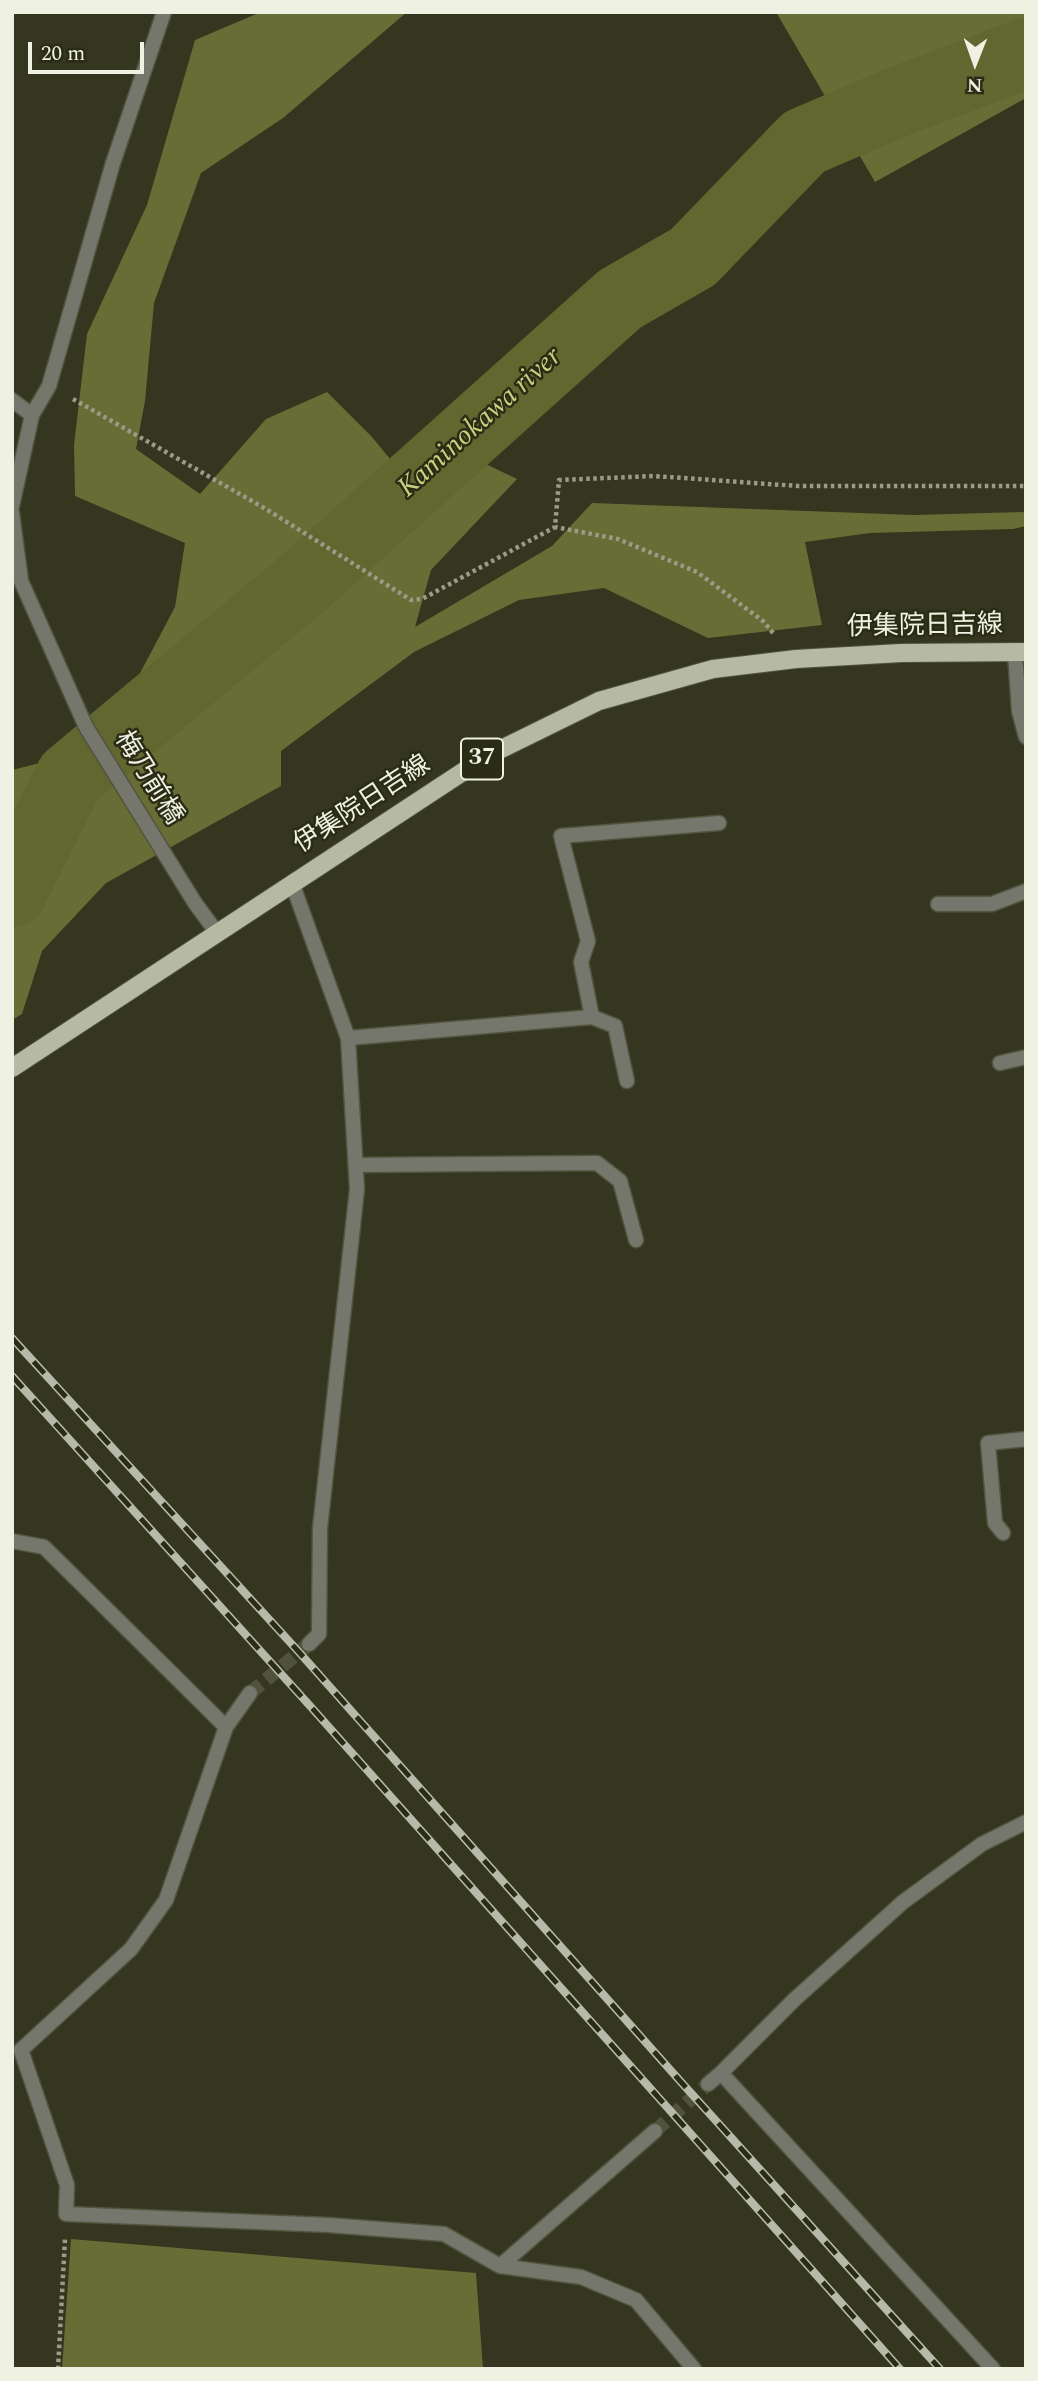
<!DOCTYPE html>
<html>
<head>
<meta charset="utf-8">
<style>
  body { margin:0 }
  #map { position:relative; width:1038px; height:2381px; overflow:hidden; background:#34361f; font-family:Spectral,serif }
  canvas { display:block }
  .frame { position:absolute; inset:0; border:14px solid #eff1e2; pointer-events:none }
  .north { position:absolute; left:940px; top:28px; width:70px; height:70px; -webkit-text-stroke:5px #2a2c15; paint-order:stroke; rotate:181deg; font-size:19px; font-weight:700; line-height:28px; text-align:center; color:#eff1e2 }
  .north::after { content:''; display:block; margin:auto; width:24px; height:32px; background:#eff1e2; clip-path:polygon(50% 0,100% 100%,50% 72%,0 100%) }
  .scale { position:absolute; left:28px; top:42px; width:116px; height:32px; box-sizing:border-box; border:4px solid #eff1e2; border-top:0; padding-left:9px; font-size:21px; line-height:24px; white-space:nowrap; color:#eff1e2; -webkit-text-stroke:5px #2a2c15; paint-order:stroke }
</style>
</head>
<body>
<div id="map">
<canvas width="1038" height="2381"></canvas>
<div class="frame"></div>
<div class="north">N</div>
<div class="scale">20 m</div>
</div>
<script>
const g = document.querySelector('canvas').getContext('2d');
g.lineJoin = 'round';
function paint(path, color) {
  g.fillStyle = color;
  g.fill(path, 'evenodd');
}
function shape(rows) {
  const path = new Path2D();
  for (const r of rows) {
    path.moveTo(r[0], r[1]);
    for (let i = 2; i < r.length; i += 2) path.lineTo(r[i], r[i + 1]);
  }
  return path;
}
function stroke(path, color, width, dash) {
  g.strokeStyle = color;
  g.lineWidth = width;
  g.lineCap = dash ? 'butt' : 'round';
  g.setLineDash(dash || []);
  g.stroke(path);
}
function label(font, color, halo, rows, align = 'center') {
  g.font = font + ' Spectral,"Noto Sans JP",serif';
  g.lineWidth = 5;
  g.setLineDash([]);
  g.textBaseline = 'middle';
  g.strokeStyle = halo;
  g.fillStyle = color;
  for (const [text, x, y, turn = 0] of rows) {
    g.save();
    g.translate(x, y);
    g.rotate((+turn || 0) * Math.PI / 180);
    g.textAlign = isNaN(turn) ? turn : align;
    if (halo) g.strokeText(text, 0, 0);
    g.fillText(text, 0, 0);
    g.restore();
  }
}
paint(shape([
  [261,12,407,12,283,118,201,173,154,303,145,401,136,449,200,494,266,419,327,392,372,437,423,499,471,457,517,479,431,570,415,627,552,546,592,503,914,515,1022,512,1026,513,1026,526,1013,529,870,533,805,542,822,625,708,638,604,588,519,600,414,652,281,751,281,786,106,883,42,951,22,1014,12,1020,12,770,56,759,74,748,129,694,175,607,185,543,75,496,74,445,87,334,147,205,195,40],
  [776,12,1026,12,1026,98,875,182],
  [71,2239,476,2273,483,2369,62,2369]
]), '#686d35');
stroke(shape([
  [12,892,70,777,302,584,620,299,693,257,804,142,895,103,1026,53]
]), '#62672f', 70);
stroke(shape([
  [250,1693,309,1644],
  [655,2131,708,2084]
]), '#50523c', 14, [14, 7]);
const minor = shape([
  [12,400,32,415],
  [1015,653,1019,711,1026,737],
  [292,883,348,1038,357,1189,320,1528,319,1634,309,1644],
  [938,904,992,904,1026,891],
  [592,1017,615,1026,627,1081],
  [348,1038,592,1017,581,962,588,941,561,836,719,823],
  [1000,1063,1026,1057],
  [356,1165,597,1163,620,1181,636,1240],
  [1003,1533,995,1523,988,1443,1026,1439],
  [12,1541,44,1547,226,1727],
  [250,1693,226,1727,166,1900,131,1949,21,2050,67,2185,66,2214,328,2225,444,2234,500,2266,581,2277,636,2300,694,2369],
  [708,2084,721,2073],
  [500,2266,655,2131],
  [993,2369,721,2073,795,1999,903,1902,982,1844,1026,1822]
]);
const tertiary = shape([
  [12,506,32,415,49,386,113,163,164,12],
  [12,513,21,581,86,727,195,903,217,933]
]);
const primary = shape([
  [12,1068,487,756,599,701,713,669,796,659,901,653,1026,652]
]);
stroke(minor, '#52543e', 17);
stroke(tertiary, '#52543e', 17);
stroke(primary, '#52543e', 20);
stroke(shape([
  [73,399,266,509,411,600,422,599,555,527],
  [773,633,763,621,697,572,618,539,555,527,559,480,654,476,798,486,1026,486],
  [58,2369,65,2239]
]), '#9a9c89', 4.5, [3.5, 3.5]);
stroke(minor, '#76776c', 14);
stroke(tertiary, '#76776c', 14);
stroke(primary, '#b7baa3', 18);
const rail = shape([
  [12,1338,298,1651,681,2082,940,2369],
  [12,1376,311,1707,900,2369]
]);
stroke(rail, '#b8baa9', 8);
stroke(rail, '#2a2c15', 5, [16]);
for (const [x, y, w] of [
  [482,759,42]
]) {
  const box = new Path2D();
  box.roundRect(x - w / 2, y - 20.5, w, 41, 5);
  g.fillStyle = '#2a2c15';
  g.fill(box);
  stroke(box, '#eff1e2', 2);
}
label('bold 24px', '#eff1e2', null, [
  ["37",482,759]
]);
label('26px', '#eff1e2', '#2a2c15', [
  ["伊集院日吉線",925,628,-1],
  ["梅乃前橋",147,779,58],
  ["伊集院日吉線",363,806,-33]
]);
label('italic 28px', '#c8d07c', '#2a2c15', [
  ["Kaminokawa river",481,424,-42]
]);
</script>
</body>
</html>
